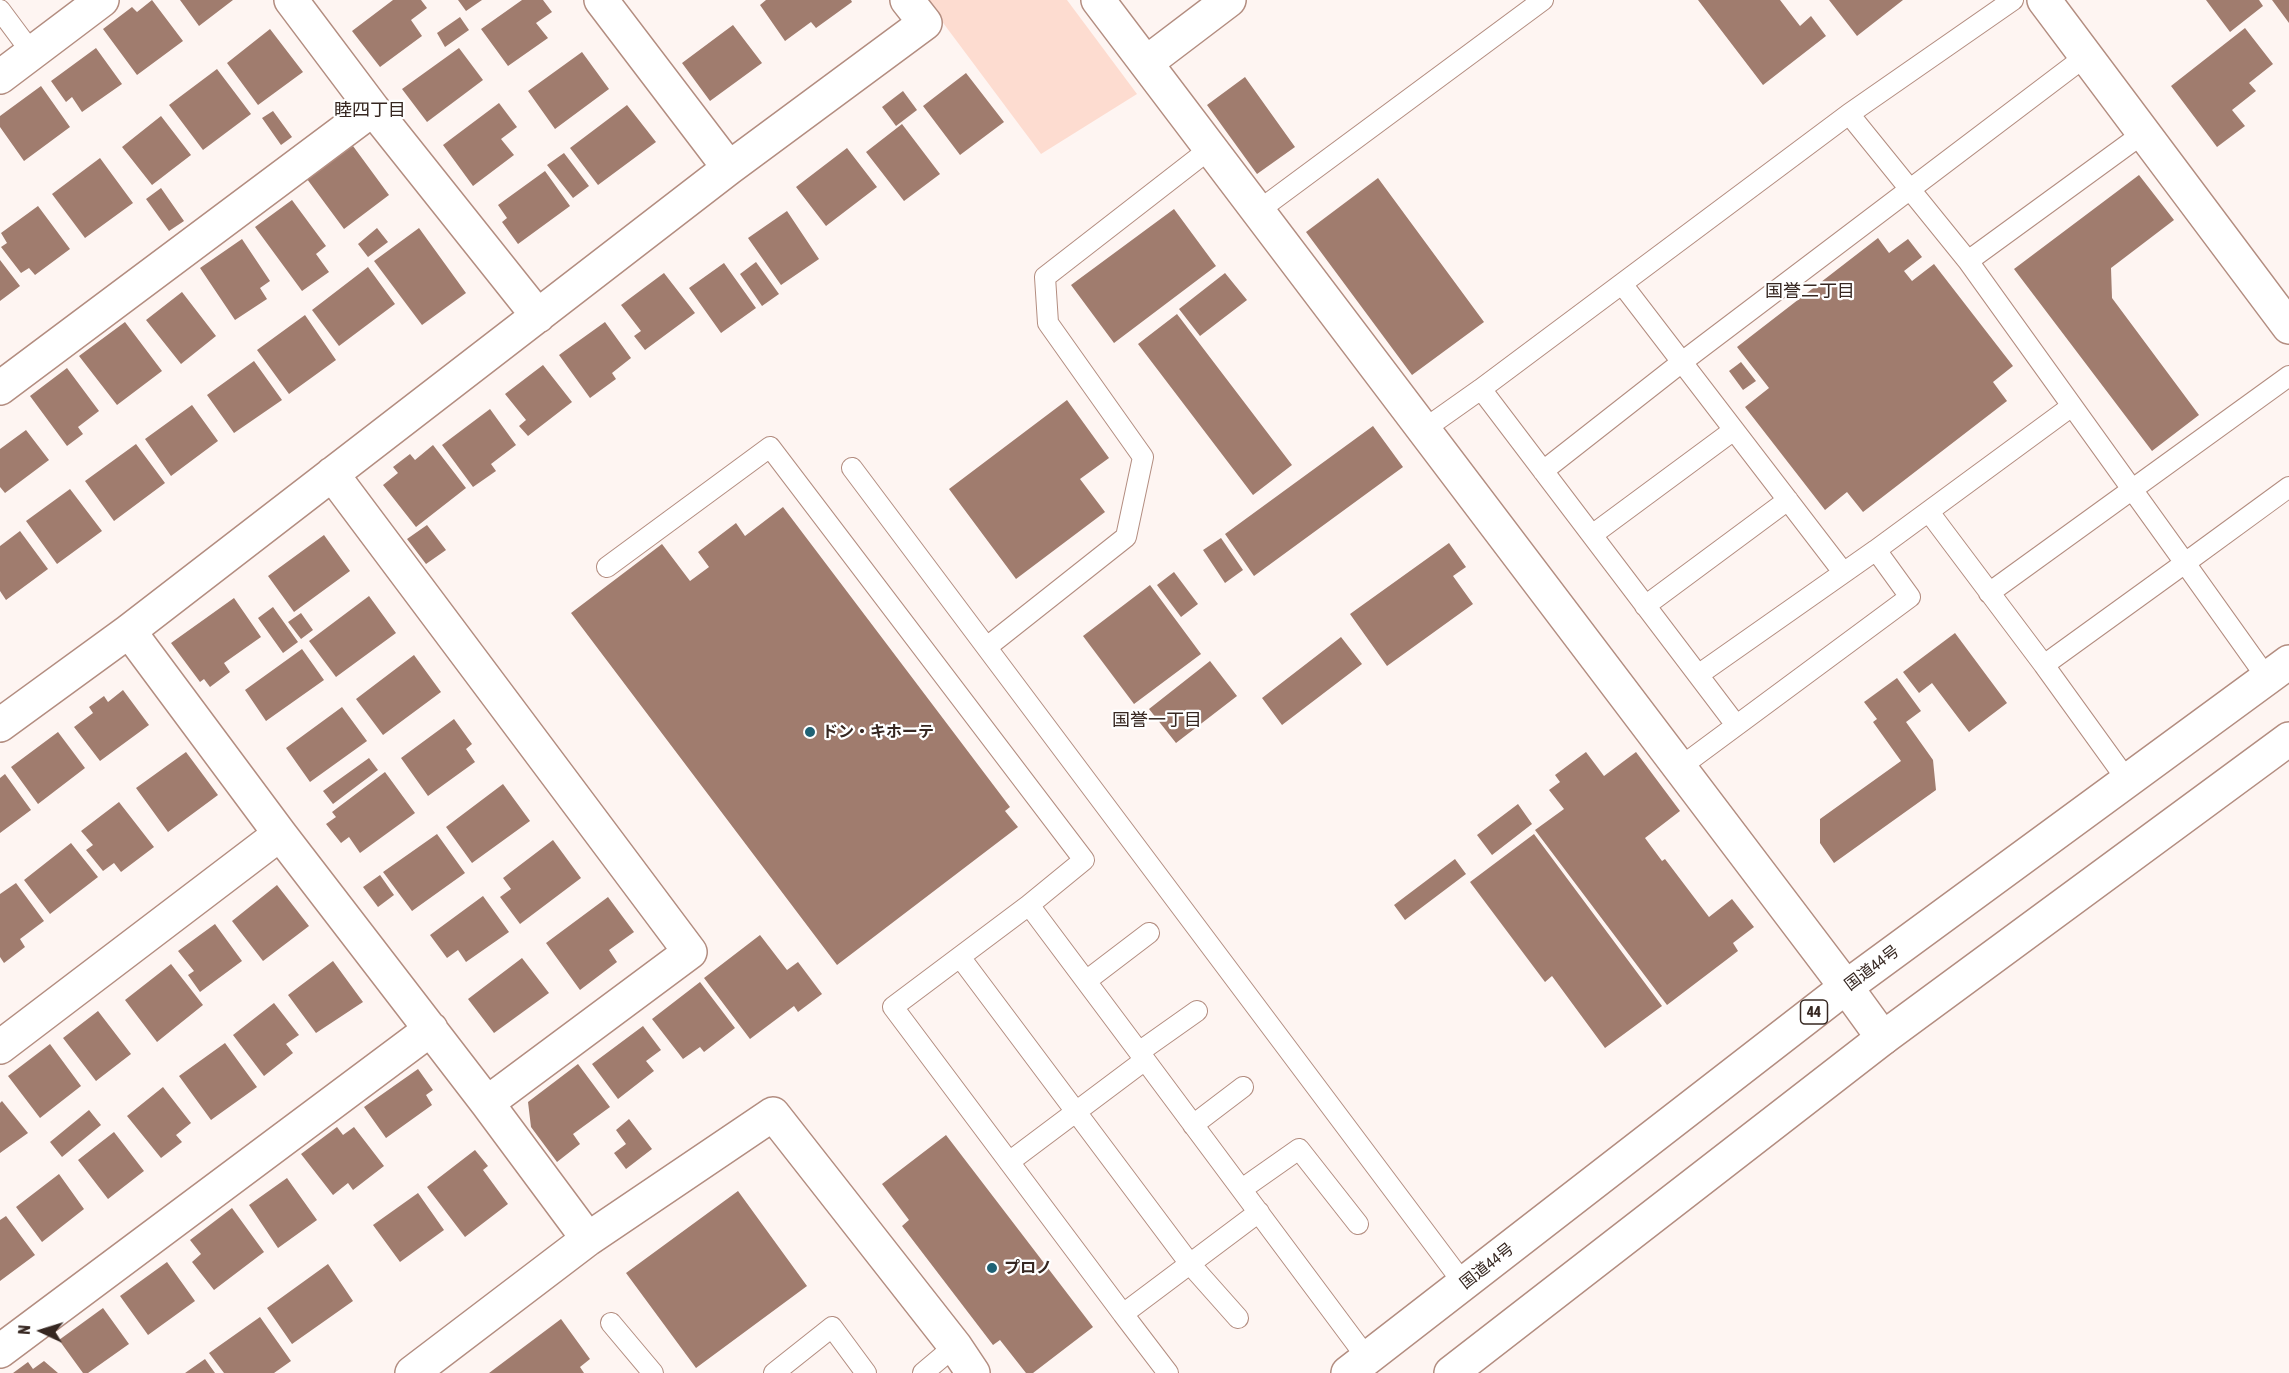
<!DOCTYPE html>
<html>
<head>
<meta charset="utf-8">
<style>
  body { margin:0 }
  #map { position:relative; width:2289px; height:1373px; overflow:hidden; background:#fef5f2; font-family:"Asap Condensed",sans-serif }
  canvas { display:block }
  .north { position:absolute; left:12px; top:1301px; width:60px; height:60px; -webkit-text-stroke:4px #fff; paint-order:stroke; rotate:274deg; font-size:16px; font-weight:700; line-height:24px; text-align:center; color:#362721 }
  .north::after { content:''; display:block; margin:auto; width:21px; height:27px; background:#362721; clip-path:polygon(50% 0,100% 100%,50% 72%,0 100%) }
</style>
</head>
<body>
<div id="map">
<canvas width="2289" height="1373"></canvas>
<div class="north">N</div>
</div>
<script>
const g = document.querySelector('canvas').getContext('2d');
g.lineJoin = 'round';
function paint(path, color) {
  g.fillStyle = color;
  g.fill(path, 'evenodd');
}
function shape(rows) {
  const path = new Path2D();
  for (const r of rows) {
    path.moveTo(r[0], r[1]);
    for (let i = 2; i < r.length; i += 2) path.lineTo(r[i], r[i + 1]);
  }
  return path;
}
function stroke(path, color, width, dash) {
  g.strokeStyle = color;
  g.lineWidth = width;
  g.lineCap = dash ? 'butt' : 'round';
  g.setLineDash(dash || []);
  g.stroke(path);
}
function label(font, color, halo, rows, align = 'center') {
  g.font = font + ' "Asap Condensed","Noto Sans JP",sans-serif';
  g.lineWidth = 4.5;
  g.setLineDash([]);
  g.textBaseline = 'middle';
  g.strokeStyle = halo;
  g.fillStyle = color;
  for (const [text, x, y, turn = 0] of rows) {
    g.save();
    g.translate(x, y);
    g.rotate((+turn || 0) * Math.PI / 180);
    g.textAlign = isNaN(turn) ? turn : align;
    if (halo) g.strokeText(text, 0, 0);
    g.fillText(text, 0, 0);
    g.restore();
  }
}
paint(shape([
  [926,0,1067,0,1137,94,1041,154]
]), '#fddcd0');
paint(shape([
  [152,0,183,41,137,75,103,29,132,7,137,12],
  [180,0,233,0,199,26],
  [393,0,421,0,427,8,411,20,422,36,380,67,352,31],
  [458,0,482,0,466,11],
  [522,0,543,0,552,12,536,23,548,38,508,66,481,29],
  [766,0,851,0,852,2,816,28,811,22,785,41,760,5],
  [1698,0,1780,0,1800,26,1811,16,1826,36,1763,85],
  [1829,0,1903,0,1857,36],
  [2206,0,2259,0,2263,6,2230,32],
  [2272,0,2289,0,2289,23],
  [460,17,469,30,445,47,437,33],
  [733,25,762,63,710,101,682,63],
  [2245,28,2273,64,2249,83,2256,91,2232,110,2245,126,2217,147,2171,86],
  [270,29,303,72,258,105,227,63],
  [96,48,122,84,82,112,72,97,66,102,51,81],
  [459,48,483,80,427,122,402,89],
  [582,52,609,89,555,129,528,91],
  [217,69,251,114,203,150,169,105],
  [966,73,1004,122,960,155,923,106],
  [1245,77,1295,147,1257,174,1207,105],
  [41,86,70,127,24,161,0,127,0,116],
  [903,91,917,110,896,126,882,107],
  [499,103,517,127,501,139,514,155,473,186,443,145],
  [627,105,656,142,598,185,570,148],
  [273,111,292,137,281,145,262,118],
  [161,116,191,155,152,185,122,147],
  [902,124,940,174,904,201,866,152],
  [353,146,389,195,344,229,307,179],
  [847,148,877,187,826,226,796,187],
  [564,153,589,186,573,198,547,165],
  [100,158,133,203,85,238,52,194],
  [545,171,570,206,518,244,502,222,507,218,498,205],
  [2139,175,2174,220,2111,268,2112,298,2199,415,2152,451,2014,269],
  [1378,178,1484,322,1412,375,1306,232],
  [161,188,184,221,169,231,146,199],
  [292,200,326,246,316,254,329,272,302,291,255,227],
  [38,206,70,249,35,275,29,268,21,273,1,247,7,243,1,233],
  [1174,209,1216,266,1114,343,1071,285],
  [787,211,819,259,781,285,748,238],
  [377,228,388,242,368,257,358,244],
  [419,228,466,293,422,325,374,261],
  [1878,238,1889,253,1908,239,1922,257,1904,271,1912,281,1934,264,2013,366,1993,382,2007,401,1863,512,1847,492,1825,510,1745,407,1769,388,1737,347],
  [242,239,270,281,260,288,267,299,235,320,200,268],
  [0,260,20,286,0,301],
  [756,262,779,294,762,306,740,274],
  [724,263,756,308,721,333,689,288],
  [368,267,395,304,339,346,312,310],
  [664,273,695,313,645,350,634,336,641,331,621,305],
  [1225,273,1247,300,1200,336,1179,309],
  [182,292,216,336,181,364,146,320],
  [1177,314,1292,465,1253,495,1138,344],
  [305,315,336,360,289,394,257,350],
  [125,322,162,371,117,405,79,356],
  [605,322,631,358,612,373,616,379,590,398,559,355],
  [254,361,282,400,234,433,207,395],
  [1741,362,1756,381,1743,390,1729,371],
  [543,365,572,402,528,436,519,426,526,420,505,394],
  [67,368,99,411,78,427,83,434,67,446,30,396],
  [1067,400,1109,458,1080,479,1105,512,1016,579,949,489],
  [192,405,218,441,171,476,145,439],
  [490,409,516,445,491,464,496,471,473,487,442,445],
  [1373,426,1403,467,1254,576,1225,534],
  [26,430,49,460,5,493,0,487,0,449],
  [136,444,165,483,114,521,85,481],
  [433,445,466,488,416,527,383,485,398,473,393,467,410,454,415,460],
  [70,489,102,531,57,564,26,521],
  [783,507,1010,807,1005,811,1018,827,837,965,571,613,662,544,690,581,709,567,698,552,736,523,745,536],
  [427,525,446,550,426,564,407,539],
  [20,531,48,569,6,600,0,591,0,546],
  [324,535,350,571,294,612,268,576],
  [1221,538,1243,570,1225,583,1203,550],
  [1449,543,1466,567,1453,576,1473,604,1387,666,1350,614],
  [1174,572,1198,604,1181,617,1157,585],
  [1150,585,1201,654,1134,704,1083,636],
  [369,596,396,633,336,677,309,641],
  [234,598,261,637,224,663,230,672,210,687,204,679,200,682,171,643],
  [273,607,298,642,283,653,258,618],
  [301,613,313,630,301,639,288,622],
  [1955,633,2007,703,1969,732,1932,683,1919,693,1903,672],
  [1341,637,1362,664,1282,725,1262,698],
  [302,649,324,680,266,721,245,690],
  [414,655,441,692,383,735,356,699],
  [1210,661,1237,696,1176,743,1149,709],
  [1897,678,1921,711,1906,722,1933,760,1936,790,1834,863,1820,843,1820,819,1901,761,1873,722,1877,719,1864,702],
  [123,690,149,725,100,761,74,727,93,713,89,707,104,696,108,702],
  [342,707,367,741,310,782,286,748],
  [454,719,472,744,466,749,475,762,428,796,401,758],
  [58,732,85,768,38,804,11,767],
  [186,752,218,795,168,832,136,788],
  [1586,752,1604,776,1636,752,1680,811,1645,838,1662,861,1665,859,1709,917,1732,899,1754,927,1733,943,1738,951,1667,1005,1535,830,1564,809,1549,790,1560,782,1555,775],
  [369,758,378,770,333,804,323,791],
  [385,772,415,813,360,853,349,837,341,843,326,824,336,817,332,812],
  [5,774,31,810,0,833,0,778],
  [503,784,530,821,472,863,446,827],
  [119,802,154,847,121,872,114,863,103,871,86,850,93,845,81,831],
  [1518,804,1532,824,1492,855,1477,835],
  [437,834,465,873,412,911,383,872],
  [1534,834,1662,1006,1605,1048,1552,976,1545,982,1470,882],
  [553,840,581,878,520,924,500,897,511,889,503,878],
  [71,843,98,877,50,914,24,880],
  [1455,859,1466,874,1405,920,1394,905],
  [380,875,394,895,378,907,363,887],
  [16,883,44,921,20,939,25,947,4,963,0,957,0,894],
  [277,885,309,926,263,961,232,921],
  [483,896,509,932,466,962,458,950,447,958,430,935],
  [608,897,634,932,609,950,617,962,580,990,546,943],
  [215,924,242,961,200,992,188,975,194,971,178,951],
  [760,935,787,970,798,962,822,994,798,1012,794,1006,750,1039,704,978],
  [522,958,549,993,494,1033,468,999],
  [333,961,363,1002,316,1033,288,995],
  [171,964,203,1005,157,1042,125,1000],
  [700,982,735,1028,704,1052,700,1047,683,1059,652,1019],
  [274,1003,299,1035,286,1044,293,1053,264,1076,233,1035],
  [98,1011,131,1054,96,1081,63,1038],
  [643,1026,661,1050,646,1061,654,1071,618,1099,592,1064],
  [225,1043,257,1087,211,1120,179,1076],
  [50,1044,81,1086,40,1118,8,1076],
  [578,1064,610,1107,573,1134,580,1144,557,1162,531,1127,528,1102],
  [418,1069,433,1090,426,1095,432,1105,386,1138,364,1107],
  [163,1087,191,1123,176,1135,182,1142,161,1158,127,1116],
  [2,1101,28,1133,0,1153,0,1103],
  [89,1110,101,1125,62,1157,50,1142],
  [629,1119,652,1149,626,1169,614,1153,626,1144,616,1130],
  [337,1127,343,1135,354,1127,384,1166,353,1190,348,1183,333,1195,301,1154],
  [114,1132,144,1171,108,1199,78,1160],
  [946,1135,1093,1327,1033,1373,1026,1373,1000,1340,993,1345,902,1226,909,1220,882,1184],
  [475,1150,488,1166,483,1170,508,1204,465,1237,427,1187],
  [59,1174,84,1209,42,1242,16,1207],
  [287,1178,317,1220,278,1248,249,1205],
  [738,1191,807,1286,696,1368,626,1273],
  [418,1193,444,1230,400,1262,373,1225],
  [232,1208,264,1252,214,1290,192,1262,201,1254,190,1240],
  [6,1216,35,1255,0,1281,0,1220],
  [167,1262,195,1301,148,1335,120,1296],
  [328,1264,353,1301,292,1344,267,1308],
  [103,1308,129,1344,88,1373,83,1373,59,1340],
  [260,1317,291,1361,274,1373,224,1373,209,1353],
  [561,1319,590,1359,580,1367,584,1373,489,1373],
  [205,1359,215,1373,185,1373],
  [44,1361,58,1373,13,1373,28,1362,33,1369]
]), '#a07c6e');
const lane = shape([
  [0,10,32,53],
  [1849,114,1968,261],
  [2145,132,1968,261,2185,563,2289,487],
  [1258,211,1543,0],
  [1622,284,1843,572],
  [1423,430,1481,389],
  [852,468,1464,1284],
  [1543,471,1682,362,2086,56],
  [1929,512,2044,665],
  [1592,535,1734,430],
  [607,567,770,447,1084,860,1029,905],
  [1989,593,2289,376],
  [1645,606,1788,500],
  [987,647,1126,537,1143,457,1048,323,1045,277,1211,148],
  [1698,675,1876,550],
  [1736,725,1481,389,1849,114,2013,0],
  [1679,768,1910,597,1876,550,2072,406],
  [2127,780,2044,665,2185,563,2267,678],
  [960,957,1190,1264,1238,1318],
  [1086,981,1149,933],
  [1139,1052,1197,1011],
  [1193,1125,1243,1087],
  [1009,1162,1145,1060],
  [1242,1189,1299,1149,1358,1224],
  [1259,1212,1123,1314,893,1007,1029,905,1145,1060,1367,1358],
  [1123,1314,1168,1373],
  [611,1323,653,1373],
  [774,1373,832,1327,866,1373],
  [923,1373,955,1346]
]);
const street = shape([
  [291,0,373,109,538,316],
  [601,0,729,168],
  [1098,0,1846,987,1883,1038],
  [2044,0,2289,327],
  [1146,63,1229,0],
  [0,77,102,0],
  [0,388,373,109],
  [332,474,690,952,487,1103],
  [129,631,280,834,487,1103,588,1239],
  [0,725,129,631,729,168,925,23,907,0],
  [0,1047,280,834],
  [0,1351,431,1029],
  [412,1373,588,1239,773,1114,955,1346,973,1373]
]);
const highway = shape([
  [1348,1373,1846,987,2289,662],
  [1451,1373,1883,1038,2289,739]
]);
stroke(lane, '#b38d80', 22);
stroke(street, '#b38d80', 36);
stroke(highway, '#b38d80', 36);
stroke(lane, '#fff', 20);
stroke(street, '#fff', 33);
stroke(highway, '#fff', 33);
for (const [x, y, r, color] of [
  [810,732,6,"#1f6275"],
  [992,1268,6,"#1f6275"]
]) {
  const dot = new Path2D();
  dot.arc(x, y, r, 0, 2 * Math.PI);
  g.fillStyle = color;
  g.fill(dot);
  stroke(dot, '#fff', 2);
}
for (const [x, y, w] of [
  [1814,1012,27]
]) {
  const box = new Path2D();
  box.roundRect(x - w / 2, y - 12, w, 24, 4.5);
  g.fillStyle = '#fff';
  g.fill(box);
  stroke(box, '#362721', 1.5);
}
label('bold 15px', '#362721', null, [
  ["44",1814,1012]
]);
label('bold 16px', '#362721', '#fff', [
  ["ドン・キホーテ",822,732],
  ["プロノ",1004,1268]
], 'left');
label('16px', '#362721', '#fff', [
  ["国道44号",1872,968,-37],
  ["国道44号",1487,1266,-38]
]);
label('18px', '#362721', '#fff', [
  ["睦四丁目",370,110],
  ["国誉二丁目",1810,291],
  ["国誉一丁目",1157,720]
]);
</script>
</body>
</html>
